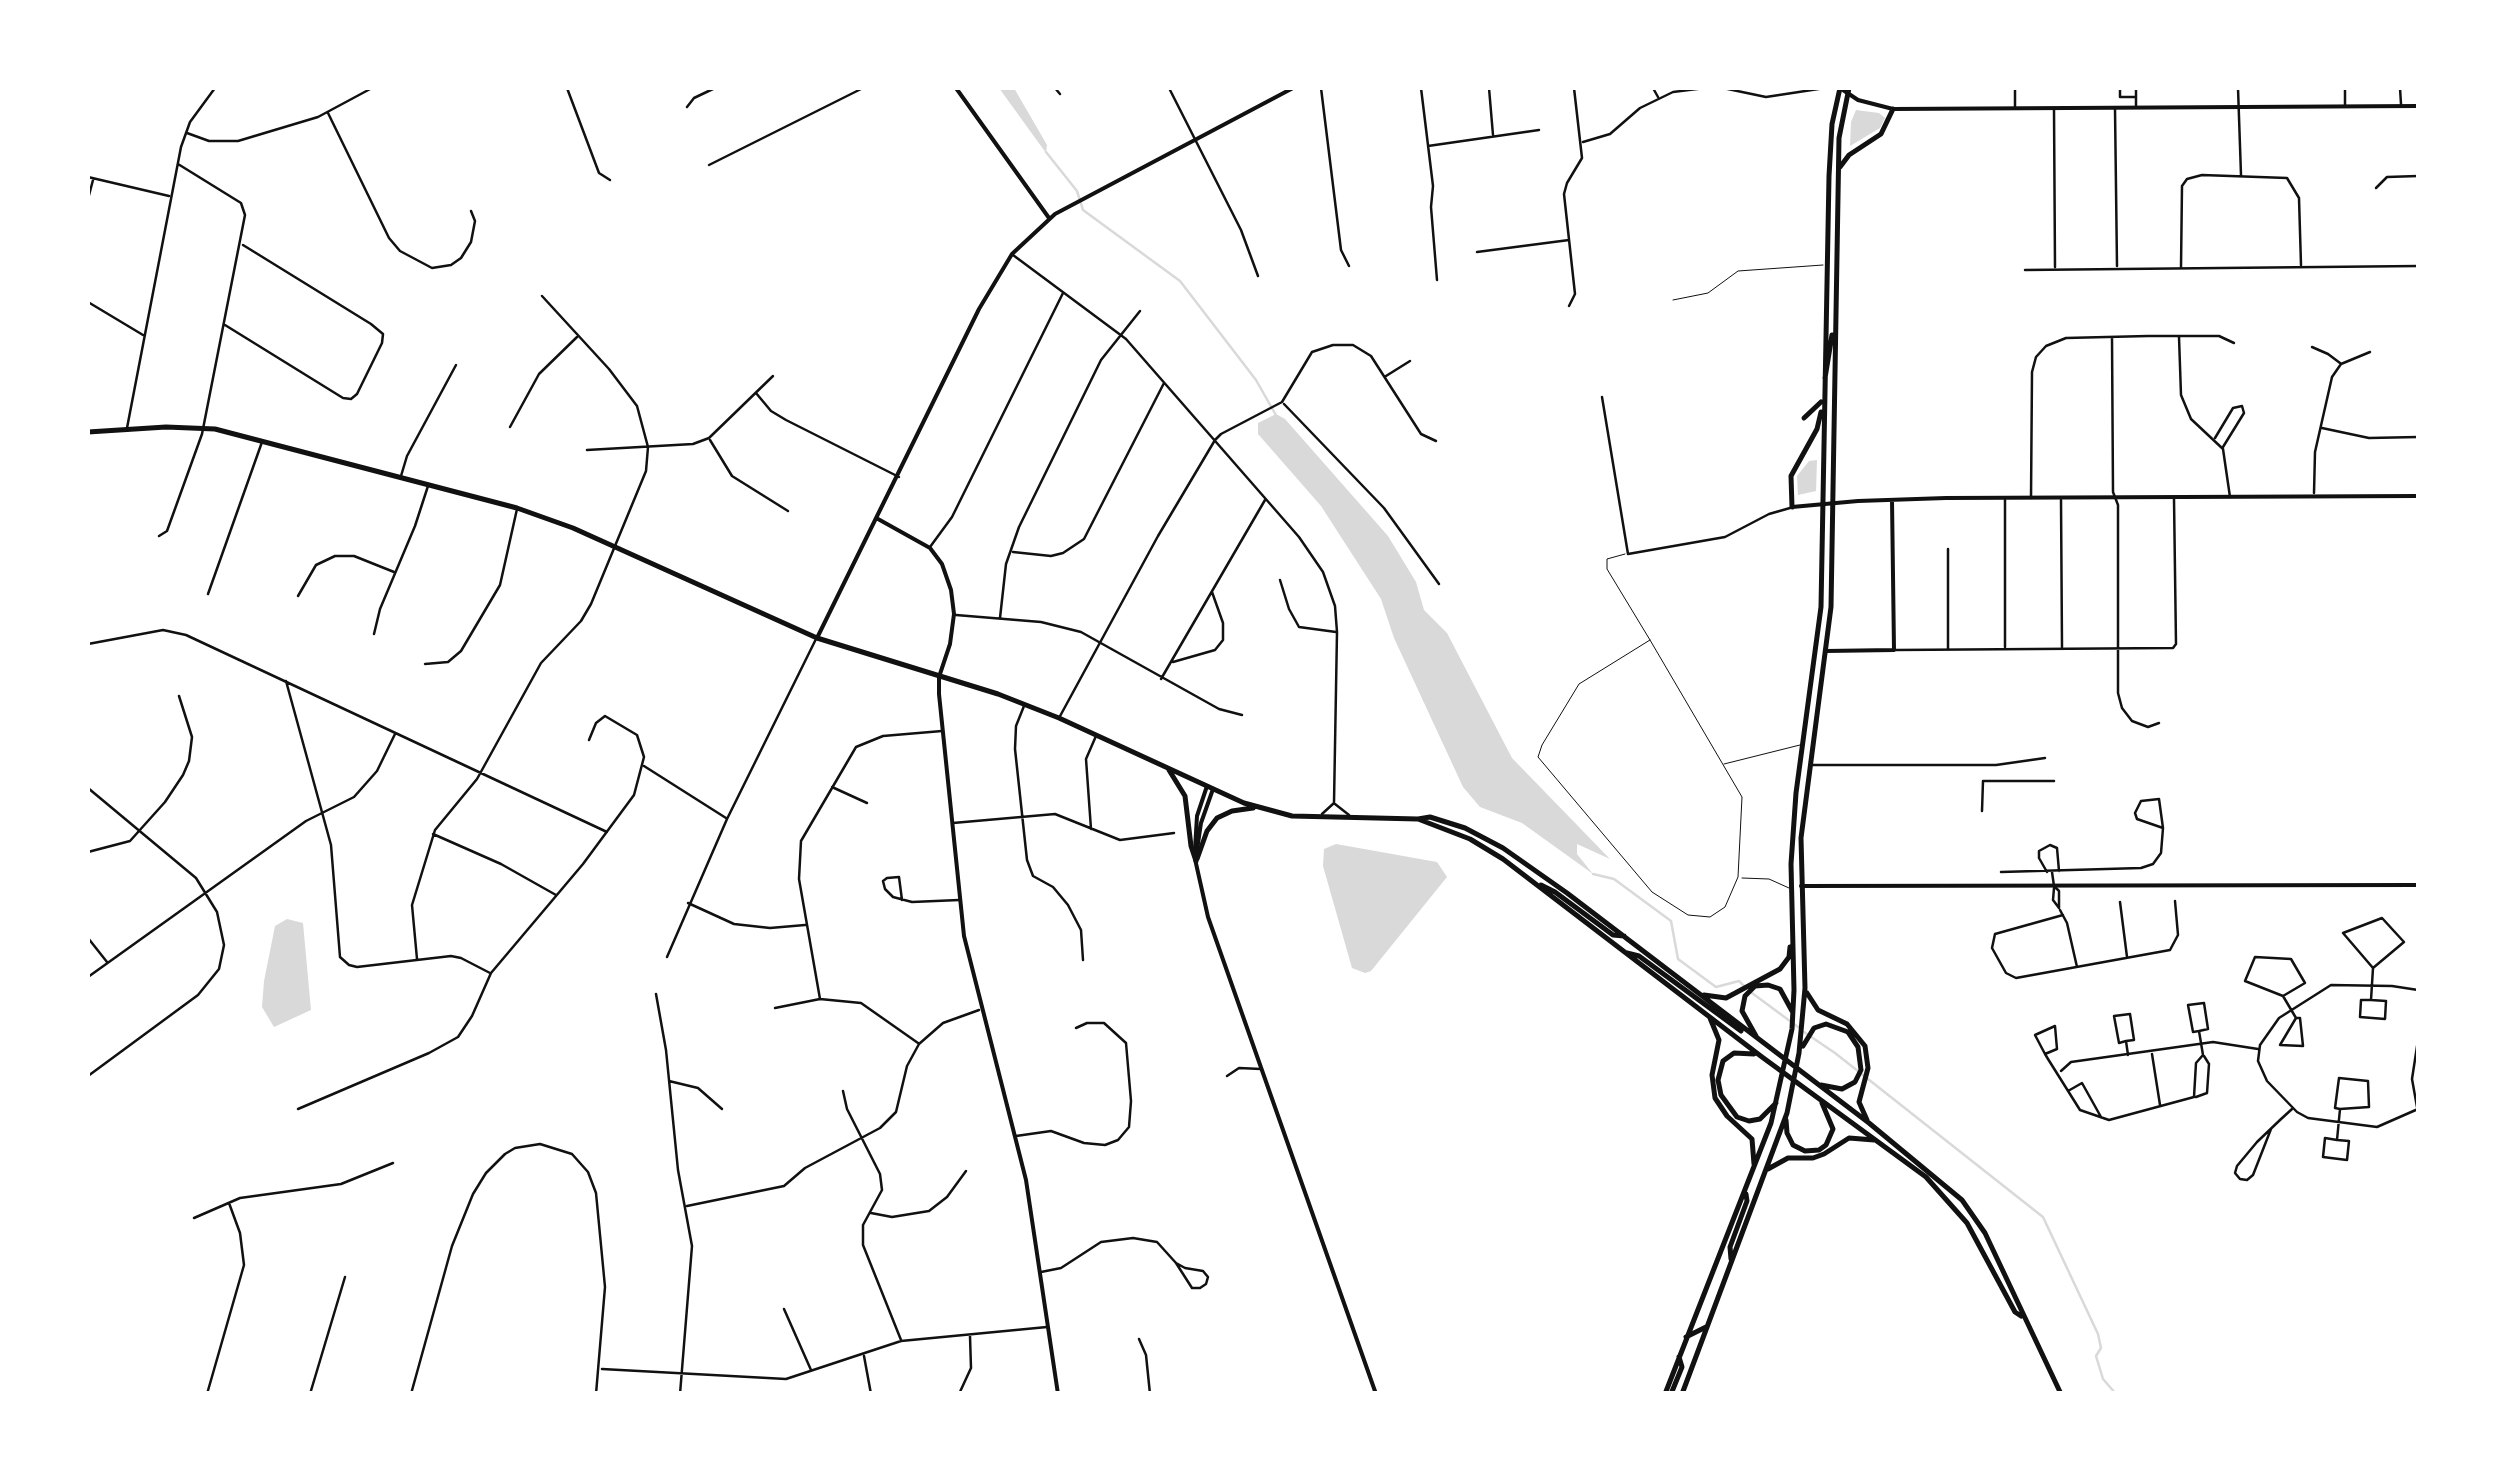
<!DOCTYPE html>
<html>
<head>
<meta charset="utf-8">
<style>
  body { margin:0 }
  #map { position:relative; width:2506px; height:1481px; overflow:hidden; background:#fff; font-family:Bitter,serif }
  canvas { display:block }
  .frame { position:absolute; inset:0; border:90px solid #fff; pointer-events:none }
</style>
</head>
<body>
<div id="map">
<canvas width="2506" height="1481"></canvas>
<div class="frame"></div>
</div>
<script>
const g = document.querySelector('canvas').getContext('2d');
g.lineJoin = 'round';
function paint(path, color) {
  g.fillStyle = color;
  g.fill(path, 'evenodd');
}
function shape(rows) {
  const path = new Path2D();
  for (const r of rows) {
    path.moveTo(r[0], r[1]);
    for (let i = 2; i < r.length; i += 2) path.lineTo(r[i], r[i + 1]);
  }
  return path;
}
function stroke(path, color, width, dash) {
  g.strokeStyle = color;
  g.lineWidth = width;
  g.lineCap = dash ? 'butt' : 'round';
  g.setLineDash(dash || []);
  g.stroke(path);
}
paint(shape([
  [999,88,1014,88,1047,145,1046,153],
  [1856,110,1879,113,1885,118,1880,128,1850,146,1851,122],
  [1276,414,1285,419,1388,536,1416,582,1424,610,1447,633,1512,758,1610,859,1577,844,1577,854,1593,874,1522,823,1480,807,1463,787,1394,638,1381,599,1321,506,1258,434,1258,423],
  [1817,460,1816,491,1798,495,1797,476,1809,461],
  [1336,844,1437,862,1447,877,1371,971,1365,973,1352,968,1323,866,1324,849],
  [287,919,303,923,311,1010,274,1027,262,1007,264,981,275,926]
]), '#d9d9d9');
stroke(shape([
  [1046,152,1077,191,1083,210,1180,281,1256,380,1277,417],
  [1593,874,1614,879,1671,921,1678,959,1716,987,1739,981,1746,988],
  [1752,993,1798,1027],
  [1804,1032,1835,1053,2043,1217,2098,1334,2101,1348,2096,1356,2103,1379,2116,1394]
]), '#d9d9d9', 2.5);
stroke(shape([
  [1673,300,1708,293,1738,271,1823,265],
  [1625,554,1607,559,1607,569,1650,640,1742,797,1738,877,1725,907,1710,917,1688,915,1652,892,1538,757,1542,745,1579,684,1650,640],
  [1724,764,1800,745],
  [1742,878,1769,879,1789,888]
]), '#111', 1);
stroke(shape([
  [567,88,599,173,610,180],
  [1055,88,1060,94],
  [1169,88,1241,230,1258,276],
  [1321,88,1341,250,1349,266],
  [1421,88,1433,186,1431,207,1437,280],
  [1489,88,1493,135],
  [1653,88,1658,97],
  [1723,88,1766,97,1825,88],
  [2015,88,2015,107],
  [2120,88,2120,97,2136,97],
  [2136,88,2136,106],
  [2238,88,2241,175],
  [2345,88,2345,106],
  [2400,88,2401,104],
  [687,107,694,98,715,88],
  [2115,109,2117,266],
  [2054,110,2055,267],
  [328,113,389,238,400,251,432,268,451,265,461,258,471,242,475,221,471,211],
  [187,133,209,141,238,141,318,117,372,88],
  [1583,142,1610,134,1640,108,1673,92,1705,88],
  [1428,146,1539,130],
  [709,165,863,88],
  [88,177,169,196],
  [2376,188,2387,177,2418,176],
  [88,199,93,180],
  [1477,252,1569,240],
  [1013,255,1126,339,1299,537,1323,572,1335,606,1337,632,1334,803,1322,814],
  [2181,267,2182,186,2187,179,2202,175,2287,178,2299,198,2301,265],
  [2025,270,2418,266],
  [88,302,143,335],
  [1569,306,1575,294,1564,194,1567,183,1582,158,1574,88],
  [225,325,343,398,351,399,357,394,382,343,383,334,371,324,243,245],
  [2179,337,2181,395,2191,419,2223,449,2230,497],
  [2112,338,2113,492,2118,505,2118,693,2122,708,2132,721,2148,727,2159,723],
  [2312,347,2328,354,2340,363],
  [1386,376,1410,361],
  [756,393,771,411,786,420,899,477],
  [1602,397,1628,554,1725,537,1769,514,1790,508],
  [1284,404,1384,508,1439,584],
  [510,427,539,374,577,337],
  [127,428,181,147,190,122,215,88],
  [2322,428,2369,438,2418,437],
  [2215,438,2233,408,2242,406,2244,413,2223,447],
  [710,440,732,476,788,511],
  [587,450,693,444,709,438,773,376],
  [401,476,407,456,456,365],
  [2314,493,2315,452,2332,377,2341,364,2370,352],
  [2031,498,2032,372,2036,357,2046,346,2066,338,2148,336,2219,336,2234,343],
  [2061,500,2062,647],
  [159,536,167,531,202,434,245,215,241,203,178,164],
  [930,547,952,517,1063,293],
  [1948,549,1948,648],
  [1013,552,1051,556,1063,553,1084,539,1164,383],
  [1280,580,1289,609,1299,627,1336,632],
  [208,594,262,442],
  [298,596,316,565,335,556,354,556,394,572],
  [956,615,1041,622,1081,632,1219,709,1242,715],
  [1000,618,1006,564,1019,527,1101,360,1140,311],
  [374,634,380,609,415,526,428,486],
  [88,644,163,630,186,635,607,832],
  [2005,647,2005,500],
  [1896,650,2173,648,2176,644,2174,499],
  [1173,662,1215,650,1223,640,1223,623,1212,592],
  [425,664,448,662,461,651,500,585,517,509],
  [1161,679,1265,500],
  [286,681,331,845,340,957,349,965,357,967,451,956,461,958,490,973],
  [1024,706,1016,726,1015,749,1027,860,1033,876,1053,887,1068,905,1081,930,1083,960],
  [1059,718,1158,536,1215,440,1221,434,1282,402,1312,352,1333,345,1353,345,1371,356,1421,434,1436,441],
  [1810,765,1996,765,2045,758],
  [644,766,726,818],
  [832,787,867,803],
  [88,788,196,878,217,912,224,945,219,969,198,995,88,1076],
  [1335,804,1349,815],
  [1982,811,1983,781,2054,781],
  [953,823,1055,814,1120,840,1174,833],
  [1091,829,1086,759,1096,736],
  [433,834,501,864,556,895],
  [88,852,130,841,165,802,183,775,189,761,192,737,179,696],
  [2001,872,2141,868,2153,864,2161,853,2163,828,2159,799,2141,801,2135,813,2137,819,2163,828],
  [2047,872,2039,858,2039,851,2050,845,2057,848,2059,871],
  [2052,872,2054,886,2059,891,2059,908,2053,900,2054,888],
  [902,900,899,877,887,878,883,881,885,889,893,897,912,902,959,900],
  [2120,902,2127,957],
  [688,903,734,924,770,928,805,925],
  [2060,910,2067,923,2077,967],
  [2063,915,1995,934,1992,948,2006,973,2016,978,2170,950,2178,935,2175,901],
  [88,938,107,962],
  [667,957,727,819,816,639],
  [417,959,412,905,435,830,477,779,541,663,581,621,591,604,646,471,648,447,637,406,609,369,542,296],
  [88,977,306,821,354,797,377,771,395,734],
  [656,994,666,1050,678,1170,692,1246,680,1394],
  [2283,996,2305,983,2291,959,2255,957,2245,981,2283,996,2296,1018,2280,1045,2303,1046,2300,1018,2296,1018],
  [820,999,799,879,801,841,856,747,883,736,942,731],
  [2371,1000,2361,1000,2360,1017,2385,1019,2386,1001,2371,1000,2373,968,2404,942,2382,918,2343,933,2373,968],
  [775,1008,820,999,861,1003,918,1043],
  [2126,1041,2134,1040,2130,1014,2114,1016,2119,1043,2126,1041,2128,1055],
  [2045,1054,2035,1035,2055,1026,2057,1049,2045,1054,2048,1059,2080,1110,2109,1120,2194,1097,2196,1063,2203,1055,2199,1031,2193,1032,2188,1005,2204,1003,2208,1029,2199,1031],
  [2152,1054,2160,1105],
  [2061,1071,2071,1062,2213,1042,2258,1049],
  [1227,1076,1239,1068,1261,1069],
  [669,1081,698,1088,722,1109],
  [843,1091,847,1109,880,1174,882,1190,863,1225,863,1245,901,1340],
  [2068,1091,2082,1083,2101,1117],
  [2196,1097,2207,1093,2209,1064,2204,1056],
  [2417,1107,2412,1079,2418,1040],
  [298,1109,429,1053,458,1037,472,1016,491,973,583,864,634,795,644,757,637,735,605,716,596,723,589,740],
  [2418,1109,2377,1127,2308,1118,2297,1112,2267,1081,2258,1061,2260,1045,2279,1018,2331,985,2392,986,2418,990],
  [2271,1129,2253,1175,2247,1180,2240,1179,2235,1173,2237,1166,2257,1142,2280,1120,2292,1109],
  [1016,1136,1051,1131,1084,1143,1105,1145,1118,1140,1129,1127,1131,1101,1126,1043,1104,1023,1087,1023,1076,1028],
  [2337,1140,2349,1141,2347,1160,2323,1157,2325,1138,2337,1140,2340,1109,2335,1108,2339,1078,2368,1081,2369,1107,2340,1109],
  [687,1206,784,1186,805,1168,880,1128,896,1112,907,1066,919,1044,943,1023,979,1010],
  [871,1213,892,1217,929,1211,947,1197,966,1171],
  [194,1218,240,1198,341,1184,393,1163],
  [1176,1263,1185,1268,1203,1271,1208,1277,1206,1284,1200,1288,1192,1288,1176,1263],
  [1041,1272,1061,1268,1101,1242,1133,1238,1157,1242,1176,1263],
  [784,1309,811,1370],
  [1139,1339,1146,1355,1150,1394],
  [864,1356,871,1394],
  [602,1369,786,1379,901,1341,1047,1327],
  [207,1394,244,1265,240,1233,229,1203],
  [310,1394,345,1277],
  [411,1394,452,1246,473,1194,486,1173,505,1154,515,1148,540,1144,572,1154,588,1172,596,1193,605,1287,596,1394],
  [959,1394,971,1368,970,1336]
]), '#111', 2.5);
stroke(shape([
  [956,88,1049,218],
  [1840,88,1858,100,1893,109,2418,106],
  [1792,507,1858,501,1946,498,2418,496],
  [878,519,930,548,942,564,951,590,954,614,950,644,939,677,939,694,964,936,1026,1180,1058,1394],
  [817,638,979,309,1012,254,1055,214,1293,88],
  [1826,651,1894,650,1892,500],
  [1195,849,1197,816,1207,786],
  [1196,857,1201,823,1213,789],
  [1195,859,1208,917,1376,1394],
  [1801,886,2418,885]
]), '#111', 4);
stroke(shape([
  [1840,167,1849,155,1881,134,1893,109],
  [1825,378,1832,335],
  [1804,418,1821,402],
  [88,432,166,427,215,429,517,508,573,528,817,638,998,694,1059,718,1244,803,1292,816,1418,819,1430,817,1465,828,1503,848,1567,893,1869,1123,1962,1200,1985,1233,2061,1394],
  [1792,507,1791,476,1817,429,1821,412],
  [1169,770,1185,796,1191,846,1196,861],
  [1418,819,1470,839,1503,859,1762,1057,1926,1177,1967,1223,2015,1312,2021,1316],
  [1197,859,1207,831,1217,818,1232,811,1253,808],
  [1541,885,1555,892,1613,935,1624,936],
  [1627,953,1639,956,1741,1031],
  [1807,993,1818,1010,1847,1024,1865,1046,1868,1068,1859,1102,1867,1120],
  [1704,995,1726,998,1780,969,1789,957,1790,947],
  [1710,1018,1719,1040,1712,1075,1715,1098,1727,1116,1752,1139,1754,1164],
  [1756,1036,1742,1011,1745,996,1755,986,1768,985,1780,989,1792,1011],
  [1803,1046,1814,1028,1826,1024,1848,1032,1858,1047,1861,1070,1855,1082,1842,1089,1821,1085],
  [1754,1054,1734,1053,1723,1061,1718,1080,1721,1095,1737,1117,1749,1121,1760,1119,1776,1103],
  [1786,1120,1787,1133,1793,1145,1805,1151,1819,1150,1826,1145,1833,1129,1822,1103],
  [1768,1169,1788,1158,1813,1158,1824,1154,1849,1138,1874,1140],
  [1731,1259,1730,1247,1747,1201,1746,1194],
  [1686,1337,1706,1327],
  [1665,1394,1771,1123,1792,1029,1794,990,1791,864,1796,793,1821,607,1829,176,1832,124,1840,88],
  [1671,1394,1682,1367,1679,1357],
  [1682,1394,1787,1113,1799,1053,1805,988,1801,838,1831,607,1839,138,1849,88]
]), '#111', 5);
</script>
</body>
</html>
